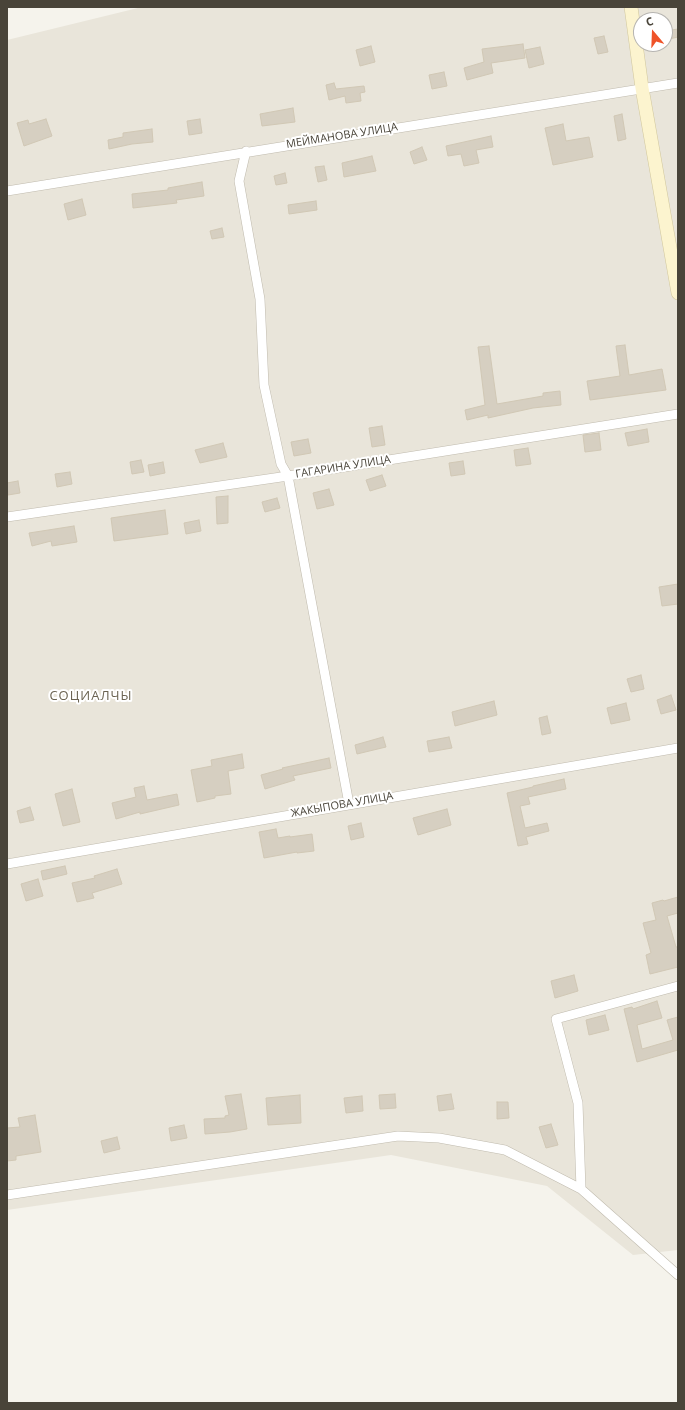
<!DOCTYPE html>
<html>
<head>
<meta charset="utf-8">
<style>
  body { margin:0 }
  #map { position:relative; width:685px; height:1410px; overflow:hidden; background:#f5f3ec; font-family:"Open Sans",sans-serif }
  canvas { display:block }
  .frame { position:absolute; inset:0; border:8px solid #494439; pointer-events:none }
  .north { position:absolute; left:633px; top:12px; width:40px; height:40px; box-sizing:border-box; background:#fff; border:1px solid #b6b4b0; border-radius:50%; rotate:341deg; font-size:11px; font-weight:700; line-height:16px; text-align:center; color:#494439 }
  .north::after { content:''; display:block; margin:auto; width:14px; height:18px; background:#ef5329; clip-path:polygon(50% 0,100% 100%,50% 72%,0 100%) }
</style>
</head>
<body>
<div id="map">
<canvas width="685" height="1410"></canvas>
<div class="frame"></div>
<div class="north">С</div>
</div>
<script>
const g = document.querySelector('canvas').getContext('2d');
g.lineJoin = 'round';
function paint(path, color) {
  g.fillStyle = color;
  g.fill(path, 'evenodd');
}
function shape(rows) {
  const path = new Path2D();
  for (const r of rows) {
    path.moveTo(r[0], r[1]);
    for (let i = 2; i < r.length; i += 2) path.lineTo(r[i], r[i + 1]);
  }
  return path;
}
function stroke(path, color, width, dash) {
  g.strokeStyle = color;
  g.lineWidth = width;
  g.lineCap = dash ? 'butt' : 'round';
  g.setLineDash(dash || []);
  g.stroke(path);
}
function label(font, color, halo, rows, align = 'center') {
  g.font = font + ' "Open Sans",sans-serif';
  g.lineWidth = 4;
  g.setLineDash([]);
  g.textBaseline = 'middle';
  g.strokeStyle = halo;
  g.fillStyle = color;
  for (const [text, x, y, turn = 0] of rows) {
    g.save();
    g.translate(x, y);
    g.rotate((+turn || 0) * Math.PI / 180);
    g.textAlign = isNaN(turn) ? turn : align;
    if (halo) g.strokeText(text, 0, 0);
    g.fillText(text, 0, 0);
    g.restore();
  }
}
paint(shape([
  [142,7,678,7,678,1250,633,1255,547,1186,391,1155,7,1210,7,40],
  [641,20,665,20,665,44,641,44]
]), '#e9e5da');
const building = shape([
  [678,29,678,37,665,40,665,31,678,29],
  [604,36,608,52,598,54,594,38,604,36],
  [523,44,525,58,491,63,493,73,467,80,464,68,484,62,482,49,523,44],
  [371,46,375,62,360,66,356,50,371,46],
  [540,47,544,64,529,68,525,50,540,47],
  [444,72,447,86,432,89,429,75,444,72],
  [334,83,336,89,364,86,365,92,360,93,361,101,346,103,345,96,329,100,326,85,334,83],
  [293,108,295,122,262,126,260,114,293,108],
  [622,114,626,139,618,141,614,116,622,114],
  [46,119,52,136,24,146,17,123,28,120,29,124,46,119],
  [200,119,202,133,189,135,187,121,200,119],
  [563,124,566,141,589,137,593,157,553,165,545,128,563,124],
  [152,129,153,142,132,144,109,149,108,140,123,137,123,133,152,129],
  [491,136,493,147,476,150,479,163,464,166,461,154,448,156,446,146,491,136],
  [422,147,427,160,414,164,410,152,422,147],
  [372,156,376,171,344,177,342,163,372,156],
  [324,166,327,180,318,182,315,167,324,166],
  [285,173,287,183,276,185,274,176,285,173],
  [202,182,204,196,176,200,177,203,133,208,132,194,168,190,168,188,202,182],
  [82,199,86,215,68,220,64,204,82,199],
  [316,201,317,210,289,214,288,205,316,201],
  [222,228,224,237,212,239,210,231,222,228],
  [625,345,629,375,662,369,666,390,590,400,587,381,620,376,616,346,625,345],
  [489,346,497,404,543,396,543,393,560,391,561,405,533,408,488,418,488,415,467,420,465,410,485,405,478,347,489,346],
  [382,426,385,445,372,447,369,428,382,426],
  [647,429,649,442,628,446,625,433,647,429],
  [599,433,601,450,585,452,583,435,599,433],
  [308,439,311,453,294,456,291,442,308,439],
  [223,443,227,457,200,463,195,450,223,443],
  [528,448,531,464,516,466,514,450,528,448],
  [141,460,144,472,132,474,130,462,141,460],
  [463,461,465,474,451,476,449,463,463,461],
  [163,462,165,473,150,476,148,465,163,462],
  [70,472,72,484,57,487,55,474,70,472],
  [382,475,386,486,370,491,366,480,382,475],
  [18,481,20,493,8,495,7,483,18,481],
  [329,489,334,505,317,509,313,493,329,489],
  [228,496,228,523,217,524,216,497,228,496],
  [277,498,280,508,265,512,262,502,277,498],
  [165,510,168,534,114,541,111,518,165,510],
  [199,520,201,531,186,534,184,523,199,520],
  [74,526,77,542,52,546,51,541,32,546,29,533,74,526],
  [678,584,678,604,662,606,659,587,678,584],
  [641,675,644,689,631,692,627,679,641,675],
  [671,695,676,710,661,714,657,700,671,695],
  [494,701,497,715,455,726,452,712,494,701],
  [626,703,630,720,611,724,607,708,626,703],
  [547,716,551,733,542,735,539,718,547,716],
  [383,737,386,747,357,754,355,745,383,737],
  [449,737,452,748,429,752,427,741,449,737],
  [242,754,244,768,228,771,231,794,215,796,215,798,197,802,191,770,212,766,211,760,242,754],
  [329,758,331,768,293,776,295,780,265,789,261,775,283,769,282,768,329,758],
  [564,779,566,789,528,797,530,804,520,806,525,828,547,823,549,831,526,837,528,844,518,846,507,793,533,787,533,786,564,779],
  [144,786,147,800,177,794,179,805,140,814,140,812,116,819,112,803,136,797,134,788,144,786],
  [72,789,80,822,63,826,55,794,72,789],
  [30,807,34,820,20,823,17,811,30,807],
  [447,809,451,825,418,835,413,818,447,809],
  [361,823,364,837,351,840,348,826,361,823],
  [276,829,278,838,290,836,290,837,312,834,314,851,297,853,297,852,264,858,259,832,276,829],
  [65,866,67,874,43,880,41,871,65,866],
  [117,869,122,884,92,893,94,898,77,902,72,883,95,878,94,876,117,869],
  [38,879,43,896,26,901,21,884,38,879],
  [678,897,678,913,667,916,676,947,678,947,678,967,650,974,646,955,651,953,643,923,656,920,652,903,663,900,664,901,678,897],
  [574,975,578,991,555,998,551,981,574,975],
  [657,1001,662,1018,637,1025,642,1049,673,1040,667,1020,678,1017,678,1050,637,1062,624,1009,632,1007,633,1009,657,1001],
  [605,1015,609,1030,589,1035,586,1020,605,1015],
  [241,1094,247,1129,230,1132,205,1134,204,1119,225,1118,225,1116,229,1115,225,1096,241,1094],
  [395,1094,396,1108,380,1109,379,1095,395,1094],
  [451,1094,454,1109,439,1111,437,1096,451,1094],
  [300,1095,301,1123,268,1125,266,1098,300,1095],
  [362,1096,363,1111,346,1113,344,1098,362,1096],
  [497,1102,508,1102,509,1118,497,1119,497,1102],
  [35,1115,41,1152,16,1156,16,1160,7,1161,7,1128,20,1127,18,1118,35,1115],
  [551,1124,558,1145,546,1148,539,1127,551,1124],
  [184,1125,187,1138,171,1141,169,1128,184,1125],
  [117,1137,120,1149,104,1153,101,1141,117,1137]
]);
paint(building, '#d6cfc1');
stroke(building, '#d1c8b5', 1);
const street = shape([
  [246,151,239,181,260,299,264,385,281,464,288,476,349,804],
  [7,191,678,83],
  [7,517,288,476,678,414],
  [7,864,678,748],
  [581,1189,578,1103,556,1019,678,986],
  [7,1195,398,1136,439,1138,505,1150,581,1189,678,1275]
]);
const secondary = shape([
  [631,7,642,88,678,293]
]);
stroke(street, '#c0bbae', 10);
stroke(secondary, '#d2c89e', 14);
stroke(street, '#fff', 9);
stroke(secondary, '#fcf4cf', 13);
label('11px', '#494439', '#fff', [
  ["МЕЙМАНОВА УЛИЦА",342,136,-9],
  ["ГАГАРИНА УЛИЦА",343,467,-9],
  ["ЖАКЫПОВА УЛИЦА",342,805,-10]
]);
g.letterSpacing = '1px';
label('13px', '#6b6351', '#fff', [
  ["СОЦИАЛЧЫ",91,696]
]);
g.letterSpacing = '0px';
</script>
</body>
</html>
